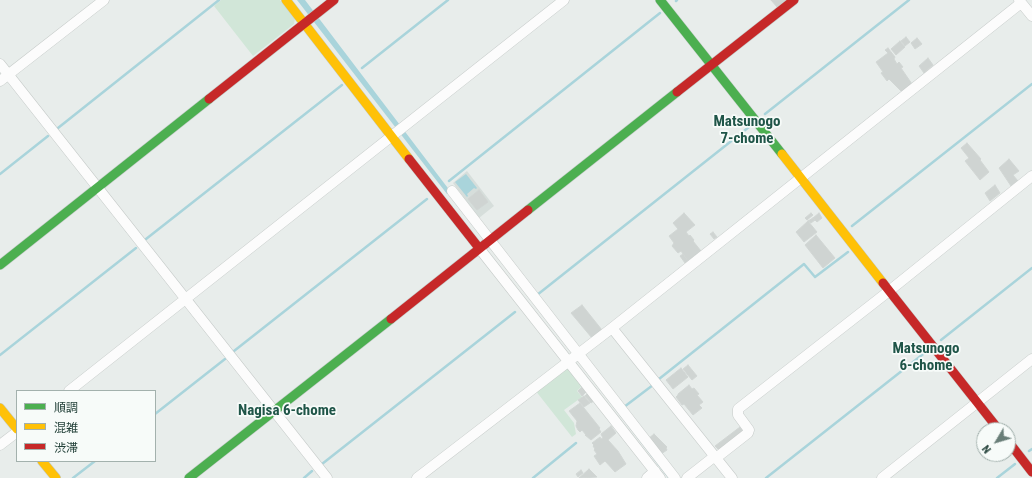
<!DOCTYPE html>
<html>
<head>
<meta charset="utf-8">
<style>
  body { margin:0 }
  #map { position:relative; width:1032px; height:478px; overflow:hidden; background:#e8edeb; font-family:"Roboto Condensed","Noto Sans JP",sans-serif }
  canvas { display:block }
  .legend { position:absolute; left:16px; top:390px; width:140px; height:72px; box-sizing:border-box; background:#f7fbf9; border:1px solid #a3b1ad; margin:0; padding:5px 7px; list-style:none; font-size:12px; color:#24423a }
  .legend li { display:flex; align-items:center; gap:8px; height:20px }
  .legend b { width:20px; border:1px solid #a3b1ad }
  .north { position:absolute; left:976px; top:422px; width:40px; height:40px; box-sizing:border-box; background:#f7fbf9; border:1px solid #a3b1ad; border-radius:50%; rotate:232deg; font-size:11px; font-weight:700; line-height:16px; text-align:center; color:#24423a }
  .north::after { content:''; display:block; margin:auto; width:14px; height:18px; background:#697e78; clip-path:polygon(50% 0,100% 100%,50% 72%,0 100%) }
</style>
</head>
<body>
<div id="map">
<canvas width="1032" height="478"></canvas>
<ul class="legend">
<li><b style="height:5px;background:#4caf50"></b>順調</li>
<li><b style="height:5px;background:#ffc107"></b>混雑</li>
<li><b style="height:5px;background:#c62828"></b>渋滞</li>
</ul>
<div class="north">N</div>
</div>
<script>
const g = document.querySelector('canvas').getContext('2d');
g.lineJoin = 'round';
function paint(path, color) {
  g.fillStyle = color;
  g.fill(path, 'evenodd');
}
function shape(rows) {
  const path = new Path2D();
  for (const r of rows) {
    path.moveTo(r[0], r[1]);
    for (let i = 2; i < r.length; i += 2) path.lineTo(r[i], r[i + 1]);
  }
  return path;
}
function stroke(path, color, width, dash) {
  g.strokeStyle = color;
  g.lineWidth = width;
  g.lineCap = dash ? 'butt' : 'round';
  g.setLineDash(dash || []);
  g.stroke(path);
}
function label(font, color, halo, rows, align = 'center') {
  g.font = font + ' "Roboto Condensed",sans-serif';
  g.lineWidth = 3.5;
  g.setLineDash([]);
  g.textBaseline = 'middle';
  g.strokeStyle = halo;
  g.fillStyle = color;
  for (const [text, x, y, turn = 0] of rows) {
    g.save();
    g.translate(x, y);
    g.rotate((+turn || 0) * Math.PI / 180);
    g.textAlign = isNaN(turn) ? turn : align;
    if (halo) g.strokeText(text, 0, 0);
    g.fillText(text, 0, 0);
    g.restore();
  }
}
paint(shape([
  [467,171,494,206,479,218,453,183]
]), '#d6dedb');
paint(shape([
  [221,0,280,0,295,18,294,24,253,56,214,6],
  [568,368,582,386,577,391,582,397,564,410,574,423,576,434,572,437,535,390]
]), '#d1e6d8');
paint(shape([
  [297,0,305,0,444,183,672,478,668,478,484,238,449,194,447,194],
  [466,174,477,188,476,189,474,188,467,194,468,196,467,197,455,182]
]), '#a9d4db');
stroke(shape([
  [676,1,677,0],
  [362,68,448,0],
  [765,114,909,0],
  [58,128,219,0],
  [0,174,48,136],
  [449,181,660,13],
  [852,226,1032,84],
  [146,239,342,85],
  [537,295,749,127],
  [941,340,1032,268],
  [234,351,427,199],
  [0,355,136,248],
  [659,379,804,264,815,277,848,252],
  [624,407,653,385],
  [155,414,225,359],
  [1029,451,1032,449],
  [322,464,515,312],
  [73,478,95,461],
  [304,478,312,471],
  [533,478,576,443],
  [766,478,927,351],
  [997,478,1015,464]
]), '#a9d4db', 2.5);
const building = shape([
  [771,0,786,0,777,7,771,0],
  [906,37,910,42,905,46,901,41,906,37],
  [917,38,922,44,915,49,911,43,917,38],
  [900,41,905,47,896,55,891,49,900,41],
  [888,48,895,57,894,59,897,64,899,62,903,67,901,68,912,84,902,92,889,79,887,81,881,73,883,72,876,62,888,53,885,50,888,48],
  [928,58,933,65,924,73,919,66,928,58],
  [967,143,981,159,980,160,989,172,980,180,965,161,969,158,961,148,967,143],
  [1009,159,1019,171,1013,175,1018,181,1011,186,999,168,1009,159],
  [995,185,1000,193,990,201,985,193,995,185],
  [479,190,488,202,477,210,468,199,479,190],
  [684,213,695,225,686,232,689,236,690,235,694,240,693,241,701,251,688,261,681,251,678,253,672,246,674,243,669,236,678,229,673,223,684,213],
  [811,213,813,215,807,220,805,218,811,213],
  [819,213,822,218,817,222,813,218,819,213],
  [813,218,815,220,811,223,808,221,813,218],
  [808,221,817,232,804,242,796,232,808,221],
  [713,232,717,237,714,239,710,234,713,232],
  [816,235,835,258,823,268,805,245,816,235],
  [683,254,688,261,685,263,680,256,683,254],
  [582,305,602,330,592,338,571,313,582,305],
  [688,365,697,376,692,380,683,369,688,365],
  [681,368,688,377,673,389,666,380,681,368],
  [689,385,692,389,694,388,699,394,697,395,703,402,699,405,702,408,693,415,684,404,682,405,676,397,678,395,678,394,689,385],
  [582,387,586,392,582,396,578,391,582,387],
  [588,393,595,400,591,403,585,396,588,393],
  [584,396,590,403,584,407,578,400,584,396],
  [580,403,600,428,599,429,601,432,591,440,585,435,586,435,582,430,580,432,578,430,576,426,577,421,569,411,580,403],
  [611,426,616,433,608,440,618,451,626,464,615,472,605,461,600,465,594,456,597,454,594,450,595,449,593,446,594,445,592,443,600,437,601,439,603,438,601,434,611,426],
  [740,427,743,431,719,450,715,446,740,427],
  [654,434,667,447,666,448,667,450,661,454,648,439,654,434],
  [589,469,597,477,579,478,589,469],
  [581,470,583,473,578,477,576,474,581,470]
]);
paint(building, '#cfd4d2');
stroke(building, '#d1d6d4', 1);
const street = shape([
  [1019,0,1032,16],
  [0,64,327,478],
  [0,81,104,0],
  [452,191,675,478],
  [479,248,660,478],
  [612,328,732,478],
  [69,391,564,0],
  [0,445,17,432],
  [716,458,748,433,749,430,738,415,738,409,889,291,1032,176],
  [417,478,612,328,1021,3],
  [647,478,655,471],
  [687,478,715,456],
  [882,478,1032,359]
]);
const fast = shape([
  [660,0,782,154],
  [528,210,677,92],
  [0,265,209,99],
  [189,478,391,319]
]);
const slow = shape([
  [286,0,409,159],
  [782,154,883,283],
  [0,408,17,429],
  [42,461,56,478]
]);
const jam = shape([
  [677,92,794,0],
  [209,99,334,0],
  [409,159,479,248],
  [883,283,999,430],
  [391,319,528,210],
  [1008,441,1032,472]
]);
stroke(street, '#c5cac8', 11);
stroke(fast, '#c3cbc8', 10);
stroke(slow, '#c3cbc8', 10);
stroke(jam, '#c3cbc8', 10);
stroke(street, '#fcfcfc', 10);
stroke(fast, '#4caf50', 9);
stroke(slow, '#ffc107', 9);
stroke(jam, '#c62828', 9);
label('bold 15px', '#1f5548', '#f7fbf9', [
  ["Matsunogo",747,122],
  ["7-chome",747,139],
  ["Matsunogo",926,349],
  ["6-chome",926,366],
  ["Nagisa 6-chome",287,411]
]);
</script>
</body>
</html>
